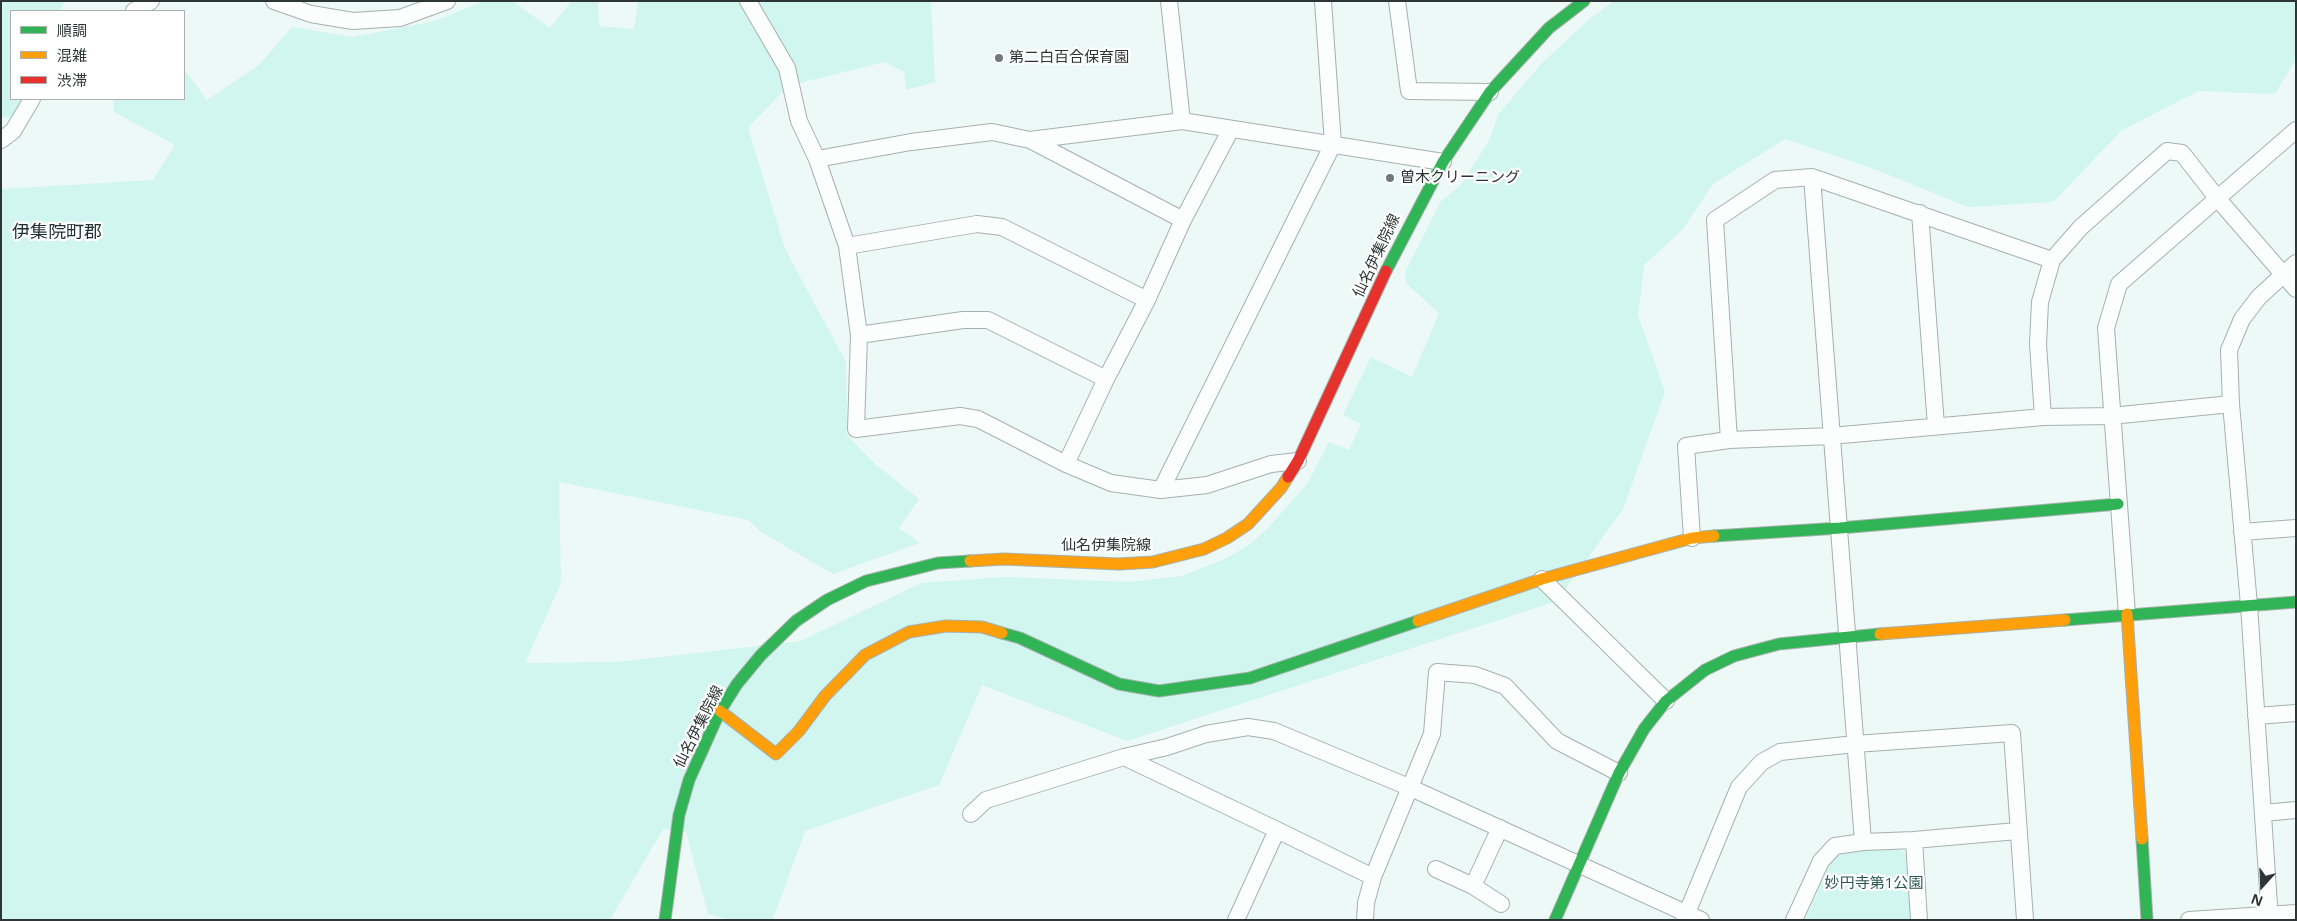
<!DOCTYPE html>
<html>
<head>
<meta charset="utf-8">
<style>
  body { margin:0 }
  #map { position:relative; width:2297px; height:921px; overflow:hidden; background:#edf9f6; font-family:"Open Sans","Noto Sans JP",sans-serif }
  canvas { display:block }
  .frame { position:absolute; inset:0; border:2px solid #2d3634; pointer-events:none }
  .legend { position:absolute; left:10px; top:10px; width:175px; height:90px; box-sizing:border-box; background:#fff; border:1px solid #abafae; margin:0; padding:6px 9px; list-style:none; font-size:15px; color:#2d3634 }
  .legend li { display:flex; align-items:center; gap:10px; height:25px }
  .legend b { width:25px; border:1px solid #abafae }
  .north { position:absolute; left:2237px; top:861px; width:50px; height:50px; -webkit-text-stroke:4px #fff; paint-order:stroke; rotate:200deg; font-size:14px; font-weight:700; line-height:20px; text-align:center; color:#2d3634 }
  .north::after { content:''; display:block; margin:auto; width:18px; height:22px; background:#2d3634; clip-path:polygon(50% 0,100% 100%,50% 72%,0 100%) }
</style>
</head>
<body>
<div id="map">
<canvas width="2297" height="921"></canvas>
<div class="frame"></div>
<ul class="legend">
<li><b style="height:6px;background:#30b455"></b>順調</li>
<li><b style="height:6px;background:#ff9f0a"></b>混雑</li>
<li><b style="height:6px;background:#e5322d"></b>渋滞</li>
</ul>
<div class="north">N</div>
</div>
<script>
const g = document.querySelector('canvas').getContext('2d');
g.lineJoin = 'round';
function paint(path, color) {
  g.fillStyle = color;
  g.fill(path, 'evenodd');
}
function shape(rows) {
  const path = new Path2D();
  for (const r of rows) {
    path.moveTo(r[0], r[1]);
    for (let i = 2; i < r.length; i += 2) path.lineTo(r[i], r[i + 1]);
  }
  return path;
}
function stroke(path, color, width, dash) {
  g.strokeStyle = color;
  g.lineWidth = width;
  g.lineCap = dash ? 'butt' : 'round';
  g.setLineDash(dash || []);
  g.stroke(path);
}
function label(font, color, halo, rows, align = 'center') {
  g.font = font + ' "Open Sans","Noto Sans JP",sans-serif';
  g.lineWidth = 4.5;
  g.setLineDash([]);
  g.textBaseline = 'middle';
  g.strokeStyle = halo;
  g.fillStyle = color;
  for (const [text, x, y, turn = 0] of rows) {
    g.save();
    g.translate(x, y);
    g.rotate((+turn || 0) * Math.PI / 180);
    g.textAlign = isNaN(turn) ? turn : align;
    if (halo) g.strokeText(text, 0, 0);
    g.fillText(text, 0, 0);
    g.restore();
  }
}
paint(shape([
  [1,1,65,1,60,11,11,11,11,99,23,99,12,117,1,118],
  [484,1,512,1,550,28,572,1,598,1,599,26,634,29,638,1,931,1,935,82,907,90,904,72,885,62,788,86,748,128,785,249,846,362,847,435,875,464,919,499,899,528,920,543,833,574,761,532,748,520,559,482,561,583,525,663,618,662,801,641,921,583,1005,577,1130,582,1182,576,1227,558,1250,544,1268,528,1307,484,1329,442,1349,450,1361,424,1343,415,1371,357,1412,377,1439,313,1407,284,1405,272,1441,201,1460,186,1489,141,1498,115,1540,65,1586,22,1614,1,2296,1,2296,59,2275,94,2199,91,2122,130,2053,202,1968,207,1877,170,1785,139,1713,184,1683,229,1644,265,1638,315,1665,392,1623,509,1557,601,1127,741,982,685,939,785,805,831,773,919,730,920,708,914,686,832,663,829,610,920,1,920,1,189,153,180,175,145,114,112,114,100,184,99,184,69,207,100,259,65,292,27,353,37,435,21],
  [1895,847,1906,854,1911,920,1805,920,1831,861,1842,852]
]), '#d0f6ef');
const street = shape([
  [274,1,311,14,353,21,400,18,447,1],
  [748,1,787,68,799,121,817,159,847,246,859,335,856,429,960,416,978,419,1066,464,1111,483,1161,490,1207,485,1271,464,1298,461],
  [1169,1,1182,121],
  [1397,1,1409,91,1490,92],
  [134,11,151,1],
  [1,140,13,131,32,99],
  [1030,140,1183,220],
  [817,159,911,142,992,132,1030,140,1182,121,1443,162],
  [1812,177,1863,842],
  [1920,213,1936,426],
  [847,246,977,224,1002,227,1147,300],
  [859,335,963,320,988,320,1106,379],
  [2043,417,2038,344,2040,302,2052,260,2081,227,2167,151,2182,153,2217,198,2296,289],
  [1729,440,1715,220,1775,180,1812,177,2052,260],
  [1066,464,1106,379,1147,300,1183,220,1231,129],
  [1161,490,1333,144,1323,1],
  [2242,532,2296,528],
  [1692,538,1686,446,1729,440,1831,436,2043,417,2111,416,2231,404],
  [1542,579,1666,701],
  [2127,614,2106,328,2119,284,2296,130],
  [2256,716,2296,713],
  [1124,757,1277,830],
  [2263,813,2296,810],
  [971,814,986,800,1124,757,1167,747,1206,734,1248,727,1274,731,1411,788,1701,920],
  [1914,840,1919,920],
  [1436,869,1473,886,1500,828],
  [1373,877,1432,734,1437,672,1475,675,1505,686,1557,741,1619,773],
  [1473,886,1501,904],
  [1236,920,1277,830,1373,877,1366,903,1365,920],
  [1684,920,1739,787,1762,762,1780,752,1855,744,2012,733,2025,920],
  [1794,920,1821,861,1835,846,1863,842,1914,840,2017,831],
  [2189,920,2296,913],
  [2270,920,2249,605,2231,404,2229,350,2242,319,2259,297,2296,263]
]);
const fast = shape([
  [1386,271,1443,162,1490,92,1549,28,1584,1],
  [1714,536,1840,528,2118,504],
  [2065,620,2296,602],
  [1002,633,1020,638,1119,684,1159,691,1250,678,1418,621],
  [2142,839,2147,920],
  [665,920,679,815,689,780,720,711,737,684,761,655,796,621,827,600,866,581,938,563,970,561],
  [1555,920,1619,773,1644,729,1666,701,1705,670,1734,656,1779,644,1880,634]
]);
const slow = shape([
  [970,561,1004,559,1119,564,1153,562,1204,549,1227,538,1248,524,1281,488,1288,477],
  [2127,614,2142,839],
  [1418,621,1542,579,1692,538,1714,536],
  [1880,634,2065,620],
  [720,711,776,754,799,731,825,696,865,655,909,632,946,626,982,627,1002,633]
]);
const jam = shape([
  [1288,477,1298,461,1386,271]
]);
stroke(street, '#a6b0ad', 18);
stroke(fast, '#a6b0ad', 13);
stroke(slow, '#a6b0ad', 13);
stroke(jam, '#a6b0ad', 13);
stroke(street, '#fcfefe', 16);
stroke(fast, '#30b455', 11);
stroke(slow, '#ff9f0a', 11);
stroke(jam, '#e5322d', 11);
for (const [x, y, r, color] of [
  [999,58,5,"#707a78"],
  [1390,178,5,"#707a78"]
]) {
  const dot = new Path2D();
  dot.arc(x, y, r, 0, 2 * Math.PI);
  g.fillStyle = color;
  g.fill(dot);
  stroke(dot, '#fff', 2);
}
label('15px', '#2d3634', '#fff', [
  ["第二白百合保育園",1009,58],
  ["曽木クリーニング",1400,178]
], 'left');
label('15px', '#2d3634', '#fff', [
  ["仙名伊集院線",1377,256,-65],
  ["仙名伊集院線",1106,546],
  ["仙名伊集院線",699,727,-63]
]);
label('15px', '#2a5750', '#fff', [
  ["妙円寺第1公園",1874,884]
]);
label('18px', '#1d312e', '#fff', [
  ["伊集院町郡",57,233]
]);
</script>
</body>
</html>
